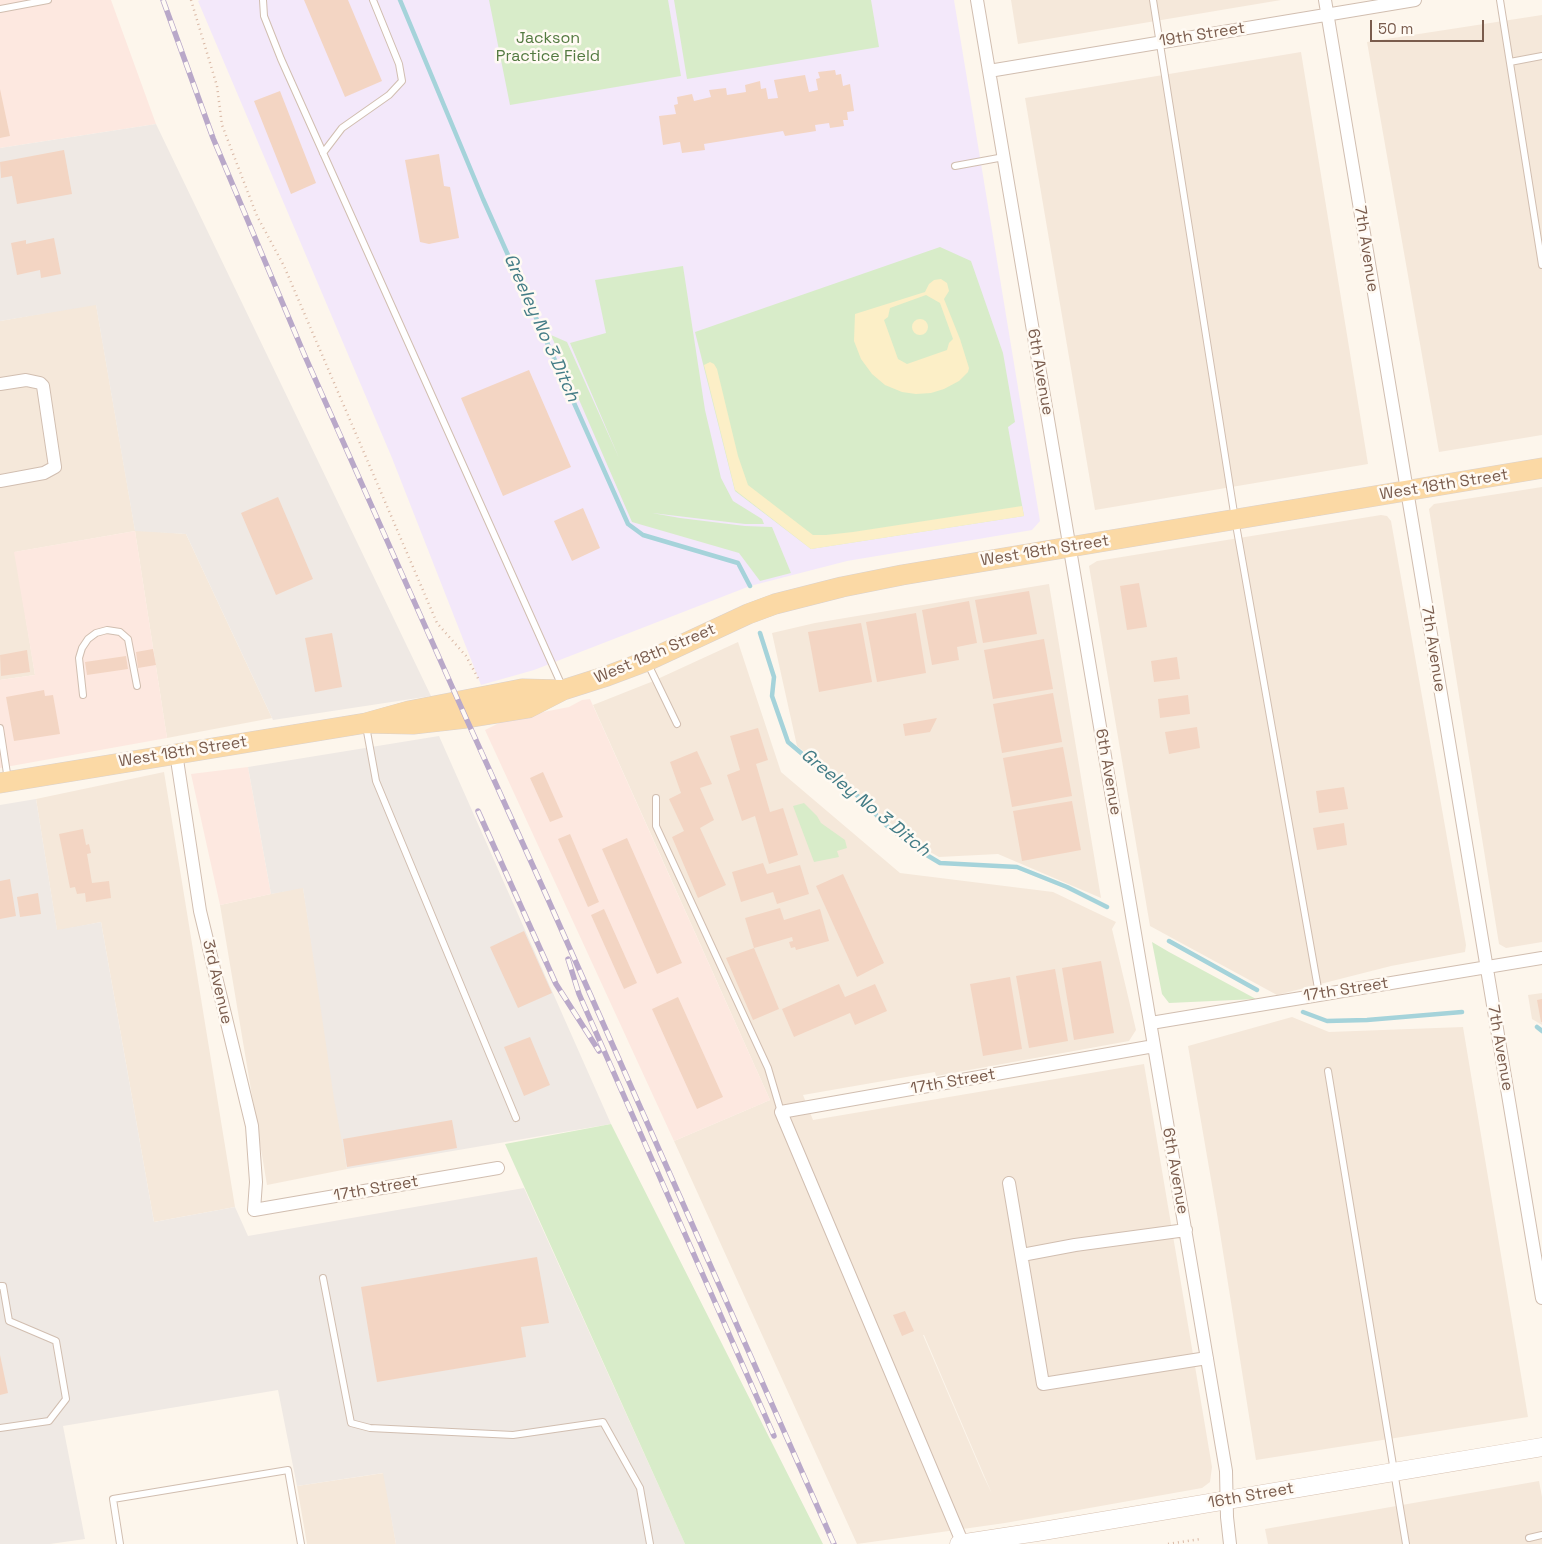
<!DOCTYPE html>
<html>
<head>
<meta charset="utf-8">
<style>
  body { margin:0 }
  #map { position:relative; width:1542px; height:1544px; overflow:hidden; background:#fdf6ec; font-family:"Space Grotesk",sans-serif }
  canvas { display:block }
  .scale { position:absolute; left:1370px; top:20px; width:114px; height:22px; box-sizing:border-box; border:2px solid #7a5c4d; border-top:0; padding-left:6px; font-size:15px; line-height:18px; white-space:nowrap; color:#7a5c4d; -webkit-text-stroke:4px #fffaf3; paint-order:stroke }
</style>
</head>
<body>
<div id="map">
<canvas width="1542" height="1544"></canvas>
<div class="scale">50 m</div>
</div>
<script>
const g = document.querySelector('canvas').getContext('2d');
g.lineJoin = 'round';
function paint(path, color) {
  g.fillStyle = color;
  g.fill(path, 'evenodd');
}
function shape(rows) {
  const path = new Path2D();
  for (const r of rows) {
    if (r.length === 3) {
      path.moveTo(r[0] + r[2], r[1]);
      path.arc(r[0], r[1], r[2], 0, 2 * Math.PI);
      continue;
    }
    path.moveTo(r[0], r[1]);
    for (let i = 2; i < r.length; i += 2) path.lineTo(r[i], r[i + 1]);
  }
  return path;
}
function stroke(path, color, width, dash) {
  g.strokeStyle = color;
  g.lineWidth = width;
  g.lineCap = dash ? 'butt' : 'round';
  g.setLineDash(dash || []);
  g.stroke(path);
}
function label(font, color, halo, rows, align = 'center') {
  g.font = font + ' "Space Grotesk",sans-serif';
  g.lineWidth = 5;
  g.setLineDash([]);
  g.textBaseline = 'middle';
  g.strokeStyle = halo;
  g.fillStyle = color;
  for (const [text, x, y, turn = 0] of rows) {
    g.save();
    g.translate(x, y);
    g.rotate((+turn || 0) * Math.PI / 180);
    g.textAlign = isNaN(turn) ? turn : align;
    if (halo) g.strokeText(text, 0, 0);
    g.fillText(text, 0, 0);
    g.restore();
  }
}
paint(shape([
  [1011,0,1281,0,1018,44],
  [1542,15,1542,435,1439,452,1367,42],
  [1301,52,1368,464,1095,510,1025,98],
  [96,304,135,530,186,534,272,718,167,738,135,531,15,552,35,675,0,680,0,321],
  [1542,487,1542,942,1506,948,1499,944,1429,509,1434,504],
  [1381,515,1387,516,1391,521,1466,945,1465,952,1391,966,1277,995,1150,926,1089,566,1097,561],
  [1049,584,1101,898,998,854,939,857,916,844,797,746,772,633,815,623],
  [738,642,781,772,900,873,1053,892,1116,922,1112,929,1136,1030,1129,1041,936,1076,935,1072,803,1095,813,1120,1144,1064,1212,1467,1210,1482,1202,1488,1005,1523,857,1544,674,1141,770,1100,593,705,651,682],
  [923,1335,924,1335,992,1494,983,1475],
  [164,772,235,1207,154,1222,101,922,57,931,36,799],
  [303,887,347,1169,267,1185,220,905],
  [1542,993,1542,1025,1532,1019,1528,995],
  [1292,1017,1329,1032,1463,1027,1528,1417,1256,1460,1217,1214,1188,1046],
  [384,1473,396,1544,307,1544,297,1486],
  [1539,1481,1542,1497,1542,1544,1268,1544,1265,1529]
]), '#f5e8da');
paint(shape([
  [0,0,111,0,156,124,0,148],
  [135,531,167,738,0,768,0,680,35,675,14,552],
  [590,699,770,1100,674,1141,485,730,507,719,569,707,582,700],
  [248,767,271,894,220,905,191,774]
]), '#fde8e0');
paint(shape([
  [156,124,431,696,273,720,186,534,135,531,96,305,0,321,0,148],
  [439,736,611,1124,347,1169,334,1099,303,888,271,894,248,767],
  [36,799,57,930,101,922,154,1222,235,1207,248,1236,524,1188,685,1544,396,1544,383,1473,297,1486,278,1390,63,1426,85,1539,50,1544,0,1544,0,805]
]), '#efe9e4');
paint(shape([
  [200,0,954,0,1040,521,1032,530,847,561,750,586,534,670,481,685,392,458,198,1]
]), '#f3e8fa');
paint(shape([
  [489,0,668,0,681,76,510,105],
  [674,0,871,0,879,47,687,79],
  [940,247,971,261,1003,353,1015,422,1008,427,1024,516,811,549,735,491,695,332],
  [683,266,705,410,721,478,733,501,762,519,764,524,745,524,652,513,680,518,745,526,772,527,791,573,760,581,739,553,632,522,551,335,567,342,619,458,570,343,606,333,595,280],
  [804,803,817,816,821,823,845,840,847,848,837,851,839,857,814,862,793,806],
  [1152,942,1169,952,1256,999,1169,1003,1162,994],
  [611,1124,823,1544,685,1544,505,1144]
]), '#d8ecc9');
paint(shape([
  [941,279,947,283,949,291,944,299,960,339,969,368,968,372,959,381,944,389,931,393,916,394,902,392,885,385,872,374,861,359,854,341,855,314,925,292,929,284,934,280],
  [926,295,940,303,953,339,949,343,947,350,907,364,898,359,884,320,888,317,890,308],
  [920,327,8],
  [710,362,714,364,717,369,738,456,748,485,813,535,826,535,853,532,1022,506,1024,516,811,549,735,490,704,365]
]), '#fcefc7');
stroke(shape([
  [400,0,483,199,628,524,643,535,738,563,750,586],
  [760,633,774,677,772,696,788,742,819,768,859,797,887,826,915,848,940,863,1017,867,1067,887,1107,907],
  [1169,941,1257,990],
  [1303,1012,1327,1021,1367,1020,1462,1012],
  [1537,1027,1542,1031]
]), '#a5d3da', 4.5);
paint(shape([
  [304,0,348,0,382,81,345,97],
  [835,70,836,75,841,74,843,86,850,84,854,111,847,112,848,120,843,120,844,126,830,128,829,123,815,125,816,131,785,136,783,131,704,144,705,150,682,153,680,142,663,145,659,116,676,114,674,105,678,104,677,97,692,94,694,101,711,97,709,90,726,88,727,95,746,92,745,85,760,81,761,89,766,88,768,99,778,98,774,80,805,75,809,92,818,90,816,79,820,78,818,72],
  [0,89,10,136,0,138],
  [280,91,316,183,291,194,254,101],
  [64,150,72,194,17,204,12,176,1,178,0,162],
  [439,154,444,186,450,187,459,238,429,244,420,242,405,160],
  [54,238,61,274,41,278,40,270,17,275,11,243,26,240,26,244],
  [529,370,571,467,503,496,461,398],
  [278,497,313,579,276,595,241,513],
  [583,508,600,548,572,561,554,521],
  [1139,583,1147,627,1127,630,1120,586],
  [1029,591,1037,634,983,643,975,600],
  [969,601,977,643,957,647,959,660,932,665,922,610],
  [916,613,926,673,877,682,866,622],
  [861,623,872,682,819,692,808,632],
  [332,633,342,687,315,692,305,638],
  [1044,639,1053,689,993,699,984,650],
  [153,649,156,665,138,668,136,652],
  [27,650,30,672,1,676,0,655],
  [126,656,128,669,87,675,85,662],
  [1177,657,1180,679,1154,682,1151,661],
  [44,690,45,696,53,695,60,734,14,741,6,697],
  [1053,693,1062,742,1002,753,993,704],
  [1188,695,1190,714,1160,718,1158,699],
  [937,718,930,732,905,736,903,724],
  [1197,727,1200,748,1169,754,1165,732],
  [758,728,768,760,756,764,770,812,783,808,798,855,769,864,755,816,742,821,727,775,740,770,730,736],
  [1063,747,1072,796,1012,807,1003,758],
  [697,751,712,784,700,788,714,820,700,828,726,885,698,898,672,837,684,831,669,799,681,793,670,762],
  [543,772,563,817,550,822,530,778],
  [1344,787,1348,809,1319,813,1316,791],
  [1072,801,1081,850,1022,861,1013,811],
  [1344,823,1347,845,1317,850,1313,828],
  [83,829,86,845,89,844,91,853,87,854,92,883,109,881,111,898,86,902,85,893,77,894,75,887,70,888,59,834],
  [570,834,599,902,588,907,558,839],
  [627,838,682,963,657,974,602,849],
  [763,863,767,874,800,865,809,894,777,904,773,892,741,902,732,872],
  [843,874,884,963,857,977,816,886],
  [10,879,16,916,0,919,0,881],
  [38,893,41,914,20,917,17,897],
  [780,908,784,920,820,909,829,941,796,950,795,947,791,948,789,942,793,941,792,937,754,948,745,918],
  [604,909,637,983,624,989,591,915],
  [524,931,552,993,518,1008,490,947],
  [754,948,779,1009,753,1020,726,958],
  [1101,961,1114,1033,1074,1040,1062,968],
  [1055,969,1068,1041,1029,1048,1016,976],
  [1010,977,1022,1049,983,1056,970,984],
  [839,984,845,997,875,984,887,1011,855,1025,850,1013,794,1037,782,1009],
  [678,997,723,1097,697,1109,652,1009],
  [1542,999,1542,1022,1541,1022,1537,1000],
  [530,1037,550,1085,524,1096,504,1047],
  [452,1120,457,1148,347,1167,343,1139],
  [537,1257,549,1323,521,1327,526,1357,377,1382,361,1287],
  [905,1311,914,1331,902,1336,893,1315],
  [0,1355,8,1393,0,1395]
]), '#f3d5c3');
const lane = shape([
  [263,0,264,16,281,59,562,686],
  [1153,0,1235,519,1319,994],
  [1500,0,1542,265],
  [0,9,48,0],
  [1510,62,1542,56],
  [323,153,342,128,389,95,402,81,399,64,373,0],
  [955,166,1004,157],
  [648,664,677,724],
  [83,695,79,658,82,648,88,639,96,633,107,630,120,632,128,639,137,686],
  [366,726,376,781,516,1118],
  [0,728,8,780],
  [656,798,656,826,768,1068,781,1112],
  [1328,1071,1406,1544],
  [323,1278,351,1423,370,1428,513,1435,603,1422,640,1488,650,1544],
  [0,1286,3,1286,9,1321,56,1341,66,1399,49,1421,0,1428],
  [1529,1538,1542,1535],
  [120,1544,113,1499,288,1470,301,1544]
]);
const street = shape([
  [977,0,1226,1471,1227,1517,1230,1544],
  [1325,0,1542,1298],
  [989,71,1415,0],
  [0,384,26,380,40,383,43,386,55,467,44,473,0,481],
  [176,753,200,911,252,1126,256,1182,254,1210,498,1168],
  [1151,1023,1542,958],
  [1009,1183,1043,1384,1207,1358],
  [1022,1255,1075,1245,1186,1230],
  [963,1544,781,1112,1154,1046]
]);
const secondary = shape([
  [959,1544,1037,1532,1542,1447]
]);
const primary = shape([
  [366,723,413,724,466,718,528,708,563,690,607,676,647,661,748,614,775,604,842,587,902,575,1542,468],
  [0,783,366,723,409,711,522,689,561,690]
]);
stroke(lane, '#d1beb0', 8);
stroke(street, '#d1beb0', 14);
stroke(secondary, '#d6c0b0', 19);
stroke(primary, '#dad1cd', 21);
stroke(shape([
  [191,0,217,86,222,125,257,216,284,266,437,623,466,656,479,680],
  [1168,1544,1201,1539]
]), '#d9b8a5', 2.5, [1, 4]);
stroke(lane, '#fff', 6);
stroke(street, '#fff', 12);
stroke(secondary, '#fff', 18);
stroke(primary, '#fbd9a5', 20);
const rail = shape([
  [163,0,213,138,304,354,466,718,547,897,834,1544],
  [478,811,556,984,599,1051],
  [568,959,579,994,774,1436]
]);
stroke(rail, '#b9a8c9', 5.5);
stroke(rail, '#fffaf3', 4, [11]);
label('16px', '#7a5c4d', '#fffaf3', [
  ["19th Street",1202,35,-9],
  ["7th Avenue",1366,249,81],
  ["6th Avenue",1040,372,80],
  ["West 18th Street",1444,485,-9],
  ["West 18th Street",1045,551,-9],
  ["7th Avenue",1433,649,81],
  ["West 18th Street",655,654,-23],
  ["West 18th Street",183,752,-9],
  ["6th Avenue",1108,772,80],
  ["3rd Avenue",217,982,77],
  ["17th Street",1346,990,-9],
  ["7th Avenue",1500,1048,80],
  ["17th Street",953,1082,-10],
  ["6th Avenue",1175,1171,80],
  ["17th Street",376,1189,-10],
  ["16th Street",1251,1496,-10]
]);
label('16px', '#537a41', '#fffaf3', [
  ["Jackson",548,39],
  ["Practice Field",548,57]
]);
label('italic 18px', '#437c86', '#fffaf3', [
  ["Greeley No 3 Ditch",541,328,66],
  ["Greeley No 3 Ditch",865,803,39]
]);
</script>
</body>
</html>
